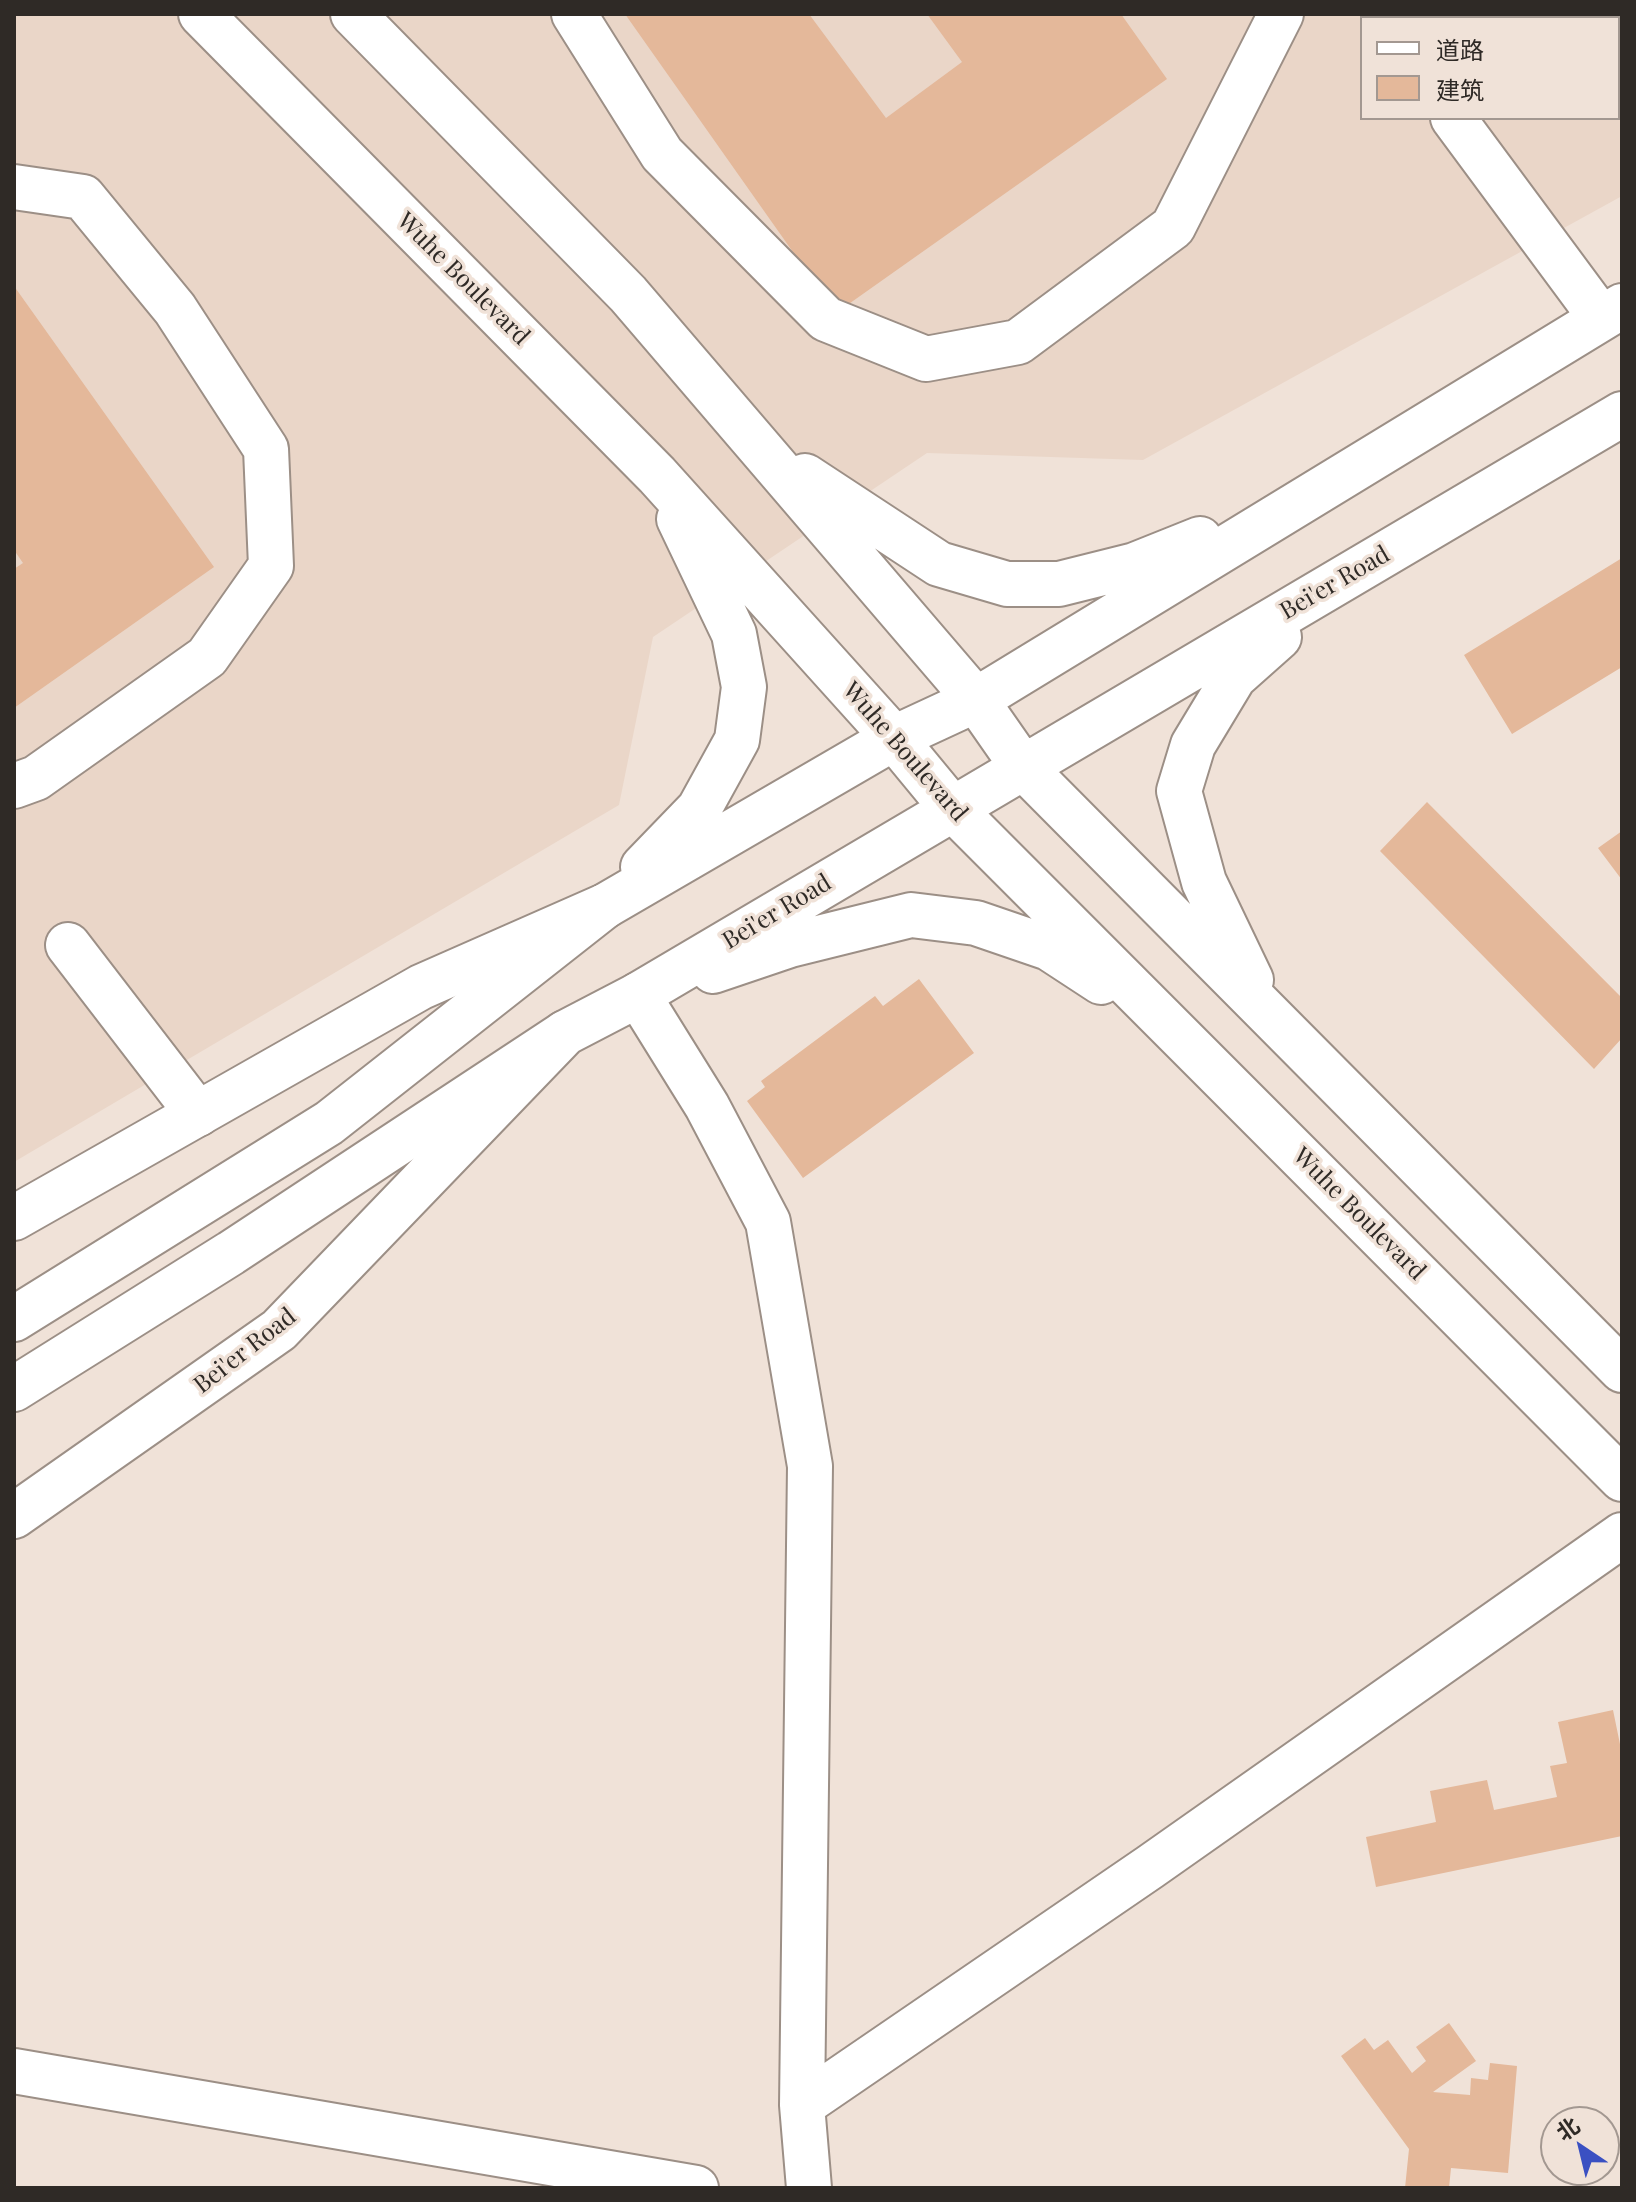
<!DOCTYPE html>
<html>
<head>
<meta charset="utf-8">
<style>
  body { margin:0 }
  #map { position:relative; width:1636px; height:2202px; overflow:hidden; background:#f0e2d8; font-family:"Playfair Display","Noto Sans SC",serif }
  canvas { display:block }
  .frame { position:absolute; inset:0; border:16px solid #2f2a26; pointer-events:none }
  .legend { position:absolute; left:1360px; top:16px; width:260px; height:104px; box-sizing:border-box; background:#f0e2d8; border:2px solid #a39891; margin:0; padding:10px 14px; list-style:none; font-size:24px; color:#2f2a26 }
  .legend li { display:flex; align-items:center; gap:16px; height:40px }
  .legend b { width:40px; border:2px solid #a39891 }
  .north { position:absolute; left:1540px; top:2106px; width:80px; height:80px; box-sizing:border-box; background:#f0e2d8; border:2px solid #a39891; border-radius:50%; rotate:325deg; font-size:22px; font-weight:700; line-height:32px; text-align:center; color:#2f2a26 }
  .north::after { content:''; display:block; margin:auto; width:28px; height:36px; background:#3a50c2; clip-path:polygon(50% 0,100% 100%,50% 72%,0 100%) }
</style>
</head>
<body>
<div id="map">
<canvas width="1636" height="2202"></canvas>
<div class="frame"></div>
<ul class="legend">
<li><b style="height:10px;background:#fff"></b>道路</li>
<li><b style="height:22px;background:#e4b89a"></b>建筑</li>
</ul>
<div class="north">北</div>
</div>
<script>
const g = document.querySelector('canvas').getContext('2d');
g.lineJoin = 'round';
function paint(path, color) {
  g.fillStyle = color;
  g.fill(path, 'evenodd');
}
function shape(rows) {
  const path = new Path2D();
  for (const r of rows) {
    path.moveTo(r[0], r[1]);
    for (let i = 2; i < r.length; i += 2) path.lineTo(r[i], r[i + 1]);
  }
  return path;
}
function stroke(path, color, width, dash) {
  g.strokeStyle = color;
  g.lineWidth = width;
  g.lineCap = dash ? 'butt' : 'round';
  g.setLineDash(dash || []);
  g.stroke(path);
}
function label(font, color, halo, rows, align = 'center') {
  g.font = font + ' "Playfair Display",serif';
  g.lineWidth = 7;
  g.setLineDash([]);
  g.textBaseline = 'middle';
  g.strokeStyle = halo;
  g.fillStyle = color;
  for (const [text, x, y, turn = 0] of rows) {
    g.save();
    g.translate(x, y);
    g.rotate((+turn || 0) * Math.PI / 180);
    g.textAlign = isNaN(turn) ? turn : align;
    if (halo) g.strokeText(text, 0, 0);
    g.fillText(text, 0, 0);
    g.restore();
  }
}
paint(shape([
  [14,14,1622,14,1622,196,1143,460,927,453,653,637,619,805,14,1162],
  [1362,18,1618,18,1618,118,1362,118]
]), '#ead6c8');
paint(shape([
  [625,14,809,14,886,118,962,62,927,14,1121,14,1167,79,836,313],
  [14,286,214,567,14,708,14,569,23,563,14,550],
  [1622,558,1622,667,1512,734,1464,655],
  [1427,802,1622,998,1622,1038,1594,1069,1380,851],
  [1622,831,1622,880,1598,848],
  [919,979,974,1053,803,1178,747,1101,765,1087,761,1081,875,996,883,1006],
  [1613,1710,1622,1754,1622,1836,1376,1887,1366,1837,1436,1822,1430,1791,1487,1780,1494,1810,1557,1797,1550,1766,1567,1763,1558,1722],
  [1449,2023,1476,2061,1433,2092,1470,2095,1471,2078,1488,2080,1490,2063,1517,2066,1508,2173,1451,2168,1449,2188,1405,2188,1409,2149,1341,2056,1365,2038,1374,2050,1388,2040,1412,2073,1426,2061,1416,2047]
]), '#e4b89a');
const minor = shape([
  [574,14,662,154,826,319,926,359,1018,342,1173,227,1281,14],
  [1453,118,1601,318],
  [14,187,83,197,175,309,266,449,271,566,207,657,36,778,14,786],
  [68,945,198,1114],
  [638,995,707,1106,768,1222,810,1466,802,2105,809,2188],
  [14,2071,696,2188],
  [802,2105,1150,1867,1622,1535]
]);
const major = shape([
  [201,14,657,475,894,738,951,807,1622,1479],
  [353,14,628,294,976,700,1022,766,1622,1370],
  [805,476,939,564,1007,584,1059,584,1135,565,1200,539],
  [643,867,699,809,737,740,744,687,734,634,679,519],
  [713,971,790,945,911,915,976,923,1049,948,1101,982],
  [1251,980,1204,882,1179,791,1193,745,1234,677,1279,637],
  [14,1218,421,987,605,906,894,738,976,700,1622,306],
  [14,1516,279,1330,565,1033,638,995,1622,414]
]);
const highway = shape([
  [14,1319,329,1123,605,906],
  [14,1389,231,1253,565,1033]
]);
stroke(minor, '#9c8f86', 48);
stroke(major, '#9c8f86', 48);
stroke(highway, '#9c8f86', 48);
stroke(minor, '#fff', 44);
stroke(major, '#fff', 44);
stroke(highway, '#fff', 44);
label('24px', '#2f2a26', '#f0e2d8', [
  ["Wuhe Boulevard",463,279,45],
  ["Bei'er Road",1335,583,-30],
  ["Wuhe Boulevard",905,752,49],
  ["Bei'er Road",777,912,-31],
  ["Wuhe Boulevard",1359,1214,45],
  ["Bei'er Road",245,1351,-38]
]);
</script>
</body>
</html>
